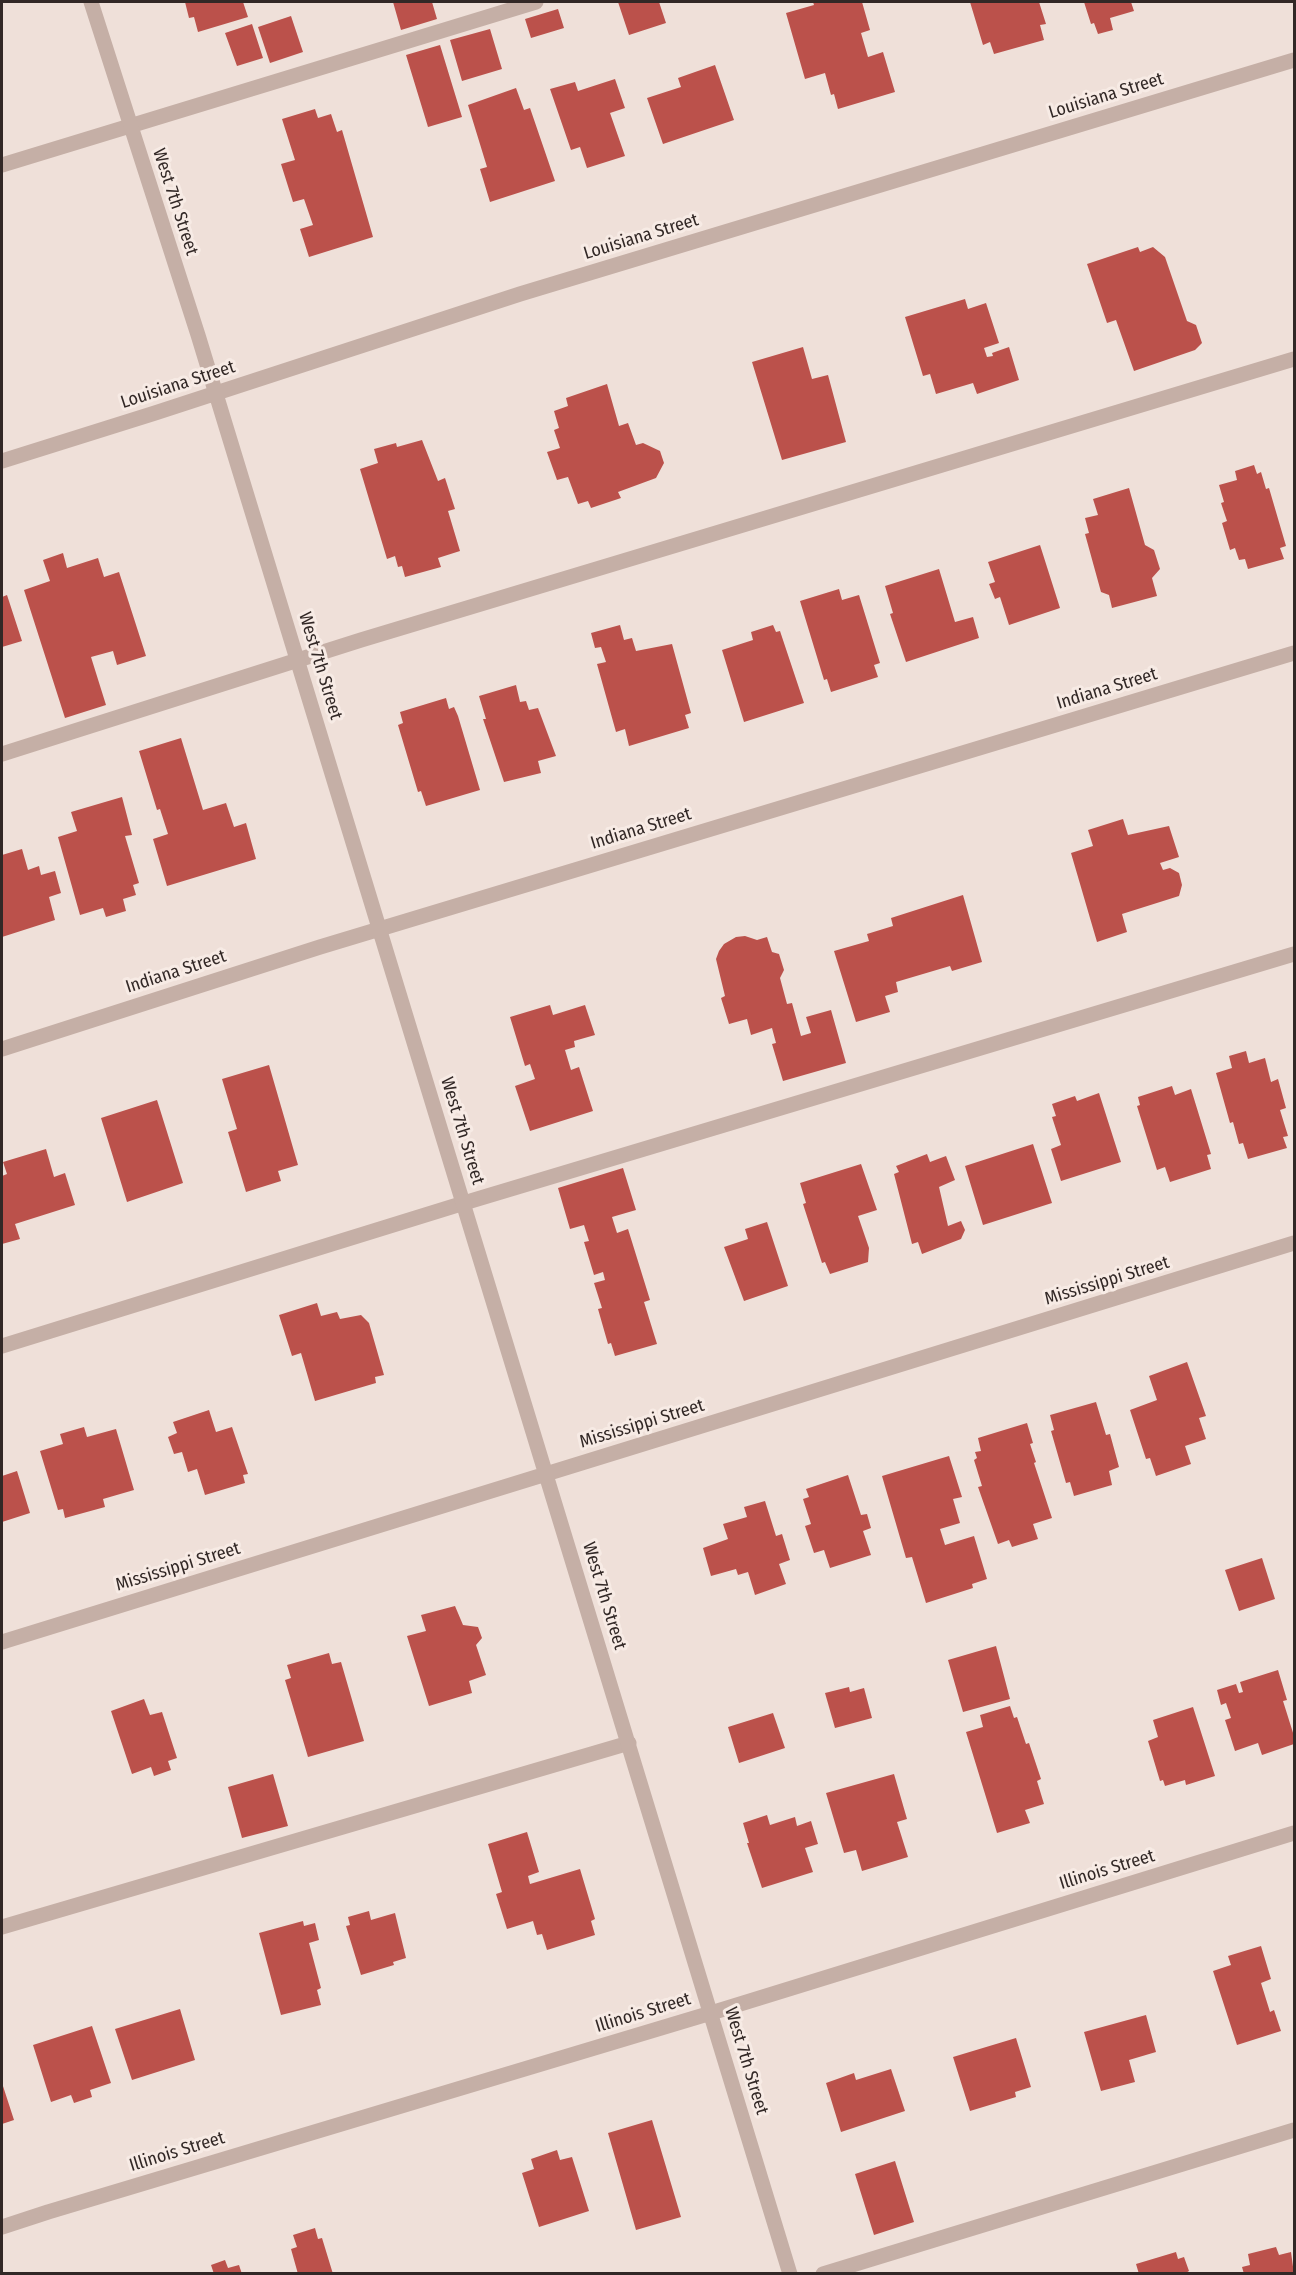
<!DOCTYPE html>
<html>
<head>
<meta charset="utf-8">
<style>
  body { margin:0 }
  #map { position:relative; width:1296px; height:2275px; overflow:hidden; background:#efe0d9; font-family:"Fira Sans Condensed",sans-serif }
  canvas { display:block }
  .frame { position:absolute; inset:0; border:3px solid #322826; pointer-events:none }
</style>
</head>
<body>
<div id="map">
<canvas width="1296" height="2275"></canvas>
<div class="frame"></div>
</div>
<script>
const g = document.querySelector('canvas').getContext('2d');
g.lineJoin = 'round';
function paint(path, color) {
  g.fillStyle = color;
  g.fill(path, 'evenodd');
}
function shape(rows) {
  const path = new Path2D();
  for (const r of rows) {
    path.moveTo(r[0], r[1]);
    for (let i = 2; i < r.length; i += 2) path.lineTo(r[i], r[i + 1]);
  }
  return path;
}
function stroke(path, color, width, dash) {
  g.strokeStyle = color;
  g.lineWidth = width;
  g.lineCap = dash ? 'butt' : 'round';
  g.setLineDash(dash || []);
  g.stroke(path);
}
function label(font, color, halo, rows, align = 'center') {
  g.font = font + ' "Fira Sans Condensed",sans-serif';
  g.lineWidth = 6;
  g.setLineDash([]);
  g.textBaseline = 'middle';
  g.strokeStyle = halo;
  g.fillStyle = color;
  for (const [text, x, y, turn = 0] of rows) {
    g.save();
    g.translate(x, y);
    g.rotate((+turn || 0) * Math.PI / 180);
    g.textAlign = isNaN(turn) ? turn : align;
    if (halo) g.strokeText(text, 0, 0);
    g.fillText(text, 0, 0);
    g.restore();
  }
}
paint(shape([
  [185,2,243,2,248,17,198,32,194,17,189,18],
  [393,2,432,2,437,19,401,30],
  [618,2,659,2,666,23,629,35],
  [813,2,862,2,870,30,861,33,868,57,883,52,895,92,838,109,834,94,831,95,825,73,805,79,786,13,814,5],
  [970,2,1039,2,1046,24,1040,25,1044,40,994,54,990,42,983,45],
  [1084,2,1131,2,1134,11,1110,18,1113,30,1098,34,1094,23,1091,24],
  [558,9,564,28,531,38,525,19],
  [291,16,303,52,270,63,258,27],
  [252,24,263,58,237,66,225,33],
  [490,29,502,69,462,81,450,40],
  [440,45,462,117,428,127,406,55],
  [715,65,734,120,663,144,647,98,681,87,678,78],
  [615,79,625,108,610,113,625,156,587,168,580,147,571,150,550,89,575,82,578,91],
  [516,88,524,110,530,108,555,181,490,202,480,169,487,167,468,105],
  [315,109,318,118,331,114,337,132,342,130,373,237,309,257,300,229,313,225,304,199,293,202,281,164,295,160,282,119],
  [1138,247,1140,252,1153,247,1165,257,1187,321,1196,325,1202,343,1195,350,1134,371,1116,320,1107,323,1087,264],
  [965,299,968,309,986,303,999,343,984,348,987,357,993,356,992,353,1009,347,1019,380,977,394,973,383,936,394,930,374,923,376,905,317],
  [803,347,812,379,828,375,846,442,782,460,752,362],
  [607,384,619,426,628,423,636,445,643,443,660,451,664,463,656,478,618,492,621,498,591,508,588,501,578,504,568,477,557,480,547,452,560,448,554,430,559,428,554,411,568,406,566,398],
  [422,440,438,481,445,478,455,509,448,511,460,551,438,558,441,567,405,577,402,566,398,567,395,556,387,559,360,469,378,463,374,449,396,443,397,447],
  [1254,465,1257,474,1261,472,1266,489,1269,488,1286,546,1280,548,1284,559,1248,569,1245,559,1239,560,1235,548,1230,550,1222,523,1227,521,1221,503,1224,502,1219,485,1237,480,1235,471],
  [1129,488,1145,545,1154,550,1160,569,1152,578,1157,596,1112,608,1109,595,1101,592,1085,534,1089,533,1085,518,1098,515,1093,499],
  [1040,545,1060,608,1009,625,1000,597,995,599,989,584,995,582,988,562],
  [63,553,67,568,98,558,104,577,119,572,146,656,117,665,113,651,91,657,106,705,65,718,24,590,50,581,43,560],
  [939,569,955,622,973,617,979,638,906,662,890,614,893,613,885,586],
  [839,589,842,600,859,595,880,663,874,665,878,677,831,692,827,679,824,680,800,601],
  [7,595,22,641,2,647,2,597],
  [620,625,624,640,632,638,636,651,672,644,691,713,685,715,689,728,629,746,625,729,616,732,597,664,606,662,601,647,595,648,591,633],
  [773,625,776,632,780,631,804,703,744,722,722,650,753,640,751,632],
  [516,685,520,702,526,701,529,710,538,708,556,756,538,761,541,773,504,782,483,719,486,719,479,696],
  [446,698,449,709,454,707,458,716,480,790,426,806,421,791,418,792,398,725,403,723,400,712],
  [181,738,203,810,226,803,234,827,246,823,256,859,167,886,153,839,168,834,160,809,157,810,139,751],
  [122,797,132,835,125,836,139,883,133,885,136,895,123,899,126,911,106,917,103,908,80,915,58,837,77,831,71,812],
  [1123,819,1128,835,1169,826,1179,857,1160,863,1163,870,1170,868,1179,873,1182,885,1179,896,1122,914,1127,932,1097,942,1071,853,1093,846,1088,830],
  [22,849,28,870,39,866,41,875,55,871,61,893,49,897,55,920,2,937,2,855],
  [963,895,982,962,952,971,950,966,896,982,898,992,885,996,890,1012,856,1022,834,951,869,941,867,934,893,926,891,918],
  [745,936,757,940,767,937,772,952,779,954,784,970,780,978,787,1004,792,1003,801,1036,811,1033,806,1017,831,1010,846,1063,783,1081,772,1044,776,1043,772,1028,751,1035,747,1019,729,1024,721,998,725,996,716,959,719,951,724,944,736,937],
  [550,1005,553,1015,585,1005,595,1035,574,1041,575,1047,565,1050,571,1070,579,1067,593,1111,530,1131,515,1086,535,1079,530,1064,525,1066,510,1017],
  [1246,1051,1249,1063,1265,1058,1271,1082,1278,1079,1286,1108,1280,1110,1288,1136,1283,1137,1287,1148,1248,1159,1243,1143,1239,1144,1233,1122,1230,1123,1216,1073,1232,1068,1229,1056],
  [269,1065,298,1165,278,1171,281,1181,246,1192,228,1132,237,1129,222,1079],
  [1172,1086,1175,1095,1191,1089,1211,1154,1207,1155,1211,1169,1170,1182,1165,1167,1157,1170,1137,1106,1140,1105,1138,1097],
  [1099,1093,1121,1162,1061,1181,1051,1149,1061,1145,1052,1117,1056,1116,1052,1104,1075,1096,1077,1101],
  [157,1100,183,1183,127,1202,101,1118],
  [1033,1144,1052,1203,983,1225,965,1166],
  [46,1149,54,1177,65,1173,75,1205,15,1224,20,1239,2,1244,2,1176,7,1174,3,1162],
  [927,1154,930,1162,946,1156,955,1180,939,1187,948,1226,961,1221,965,1230,961,1239,922,1254,918,1242,912,1244,894,1174,899,1172,896,1166],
  [861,1164,877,1210,858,1216,869,1248,868,1262,830,1274,825,1262,822,1263,803,1204,806,1203,800,1183],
  [623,1168,636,1210,612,1217,617,1233,628,1229,650,1300,644,1302,657,1344,615,1356,611,1343,608,1344,598,1309,602,1308,594,1283,605,1280,603,1272,594,1275,584,1242,589,1241,584,1225,570,1229,558,1188],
  [767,1222,788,1286,744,1301,724,1247,748,1239,745,1229],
  [317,1303,321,1316,337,1312,340,1319,361,1315,369,1323,384,1375,375,1377,376,1383,315,1401,301,1353,292,1356,279,1315],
  [1187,1362,1206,1416,1199,1418,1206,1439,1185,1446,1191,1464,1156,1476,1150,1458,1146,1459,1130,1410,1157,1400,1149,1376],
  [1096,1402,1106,1435,1110,1434,1119,1467,1109,1471,1112,1485,1074,1496,1070,1482,1066,1483,1051,1431,1054,1430,1050,1415],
  [209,1410,216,1432,232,1427,248,1474,243,1475,245,1483,205,1495,197,1469,188,1472,182,1452,174,1454,168,1437,177,1433,173,1422],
  [1027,1423,1033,1443,1030,1444,1036,1462,1034,1463,1052,1518,1033,1524,1038,1539,1012,1547,1009,1540,998,1544,978,1487,982,1486,974,1460,977,1458,975,1452,981,1451,978,1438],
  [84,1427,87,1437,116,1429,134,1490,103,1499,105,1507,65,1518,63,1509,58,1510,40,1451,63,1444,60,1434],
  [949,1456,962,1497,953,1499,960,1523,940,1529,945,1545,974,1536,987,1579,972,1584,973,1588,926,1603,912,1557,906,1558,882,1476],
  [17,1471,30,1513,2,1522,2,1476],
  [848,1475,861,1515,867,1514,871,1528,863,1531,871,1555,830,1568,824,1550,814,1553,805,1526,811,1524,803,1499,809,1497,806,1489],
  [765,1501,776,1536,782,1534,790,1560,779,1564,786,1584,755,1595,748,1572,738,1575,736,1569,711,1576,703,1548,728,1539,723,1524,747,1517,744,1507],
  [1262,1558,1275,1599,1239,1611,1225,1570],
  [455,1606,463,1625,478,1627,482,1638,476,1645,486,1675,469,1681,472,1693,429,1706,407,1636,426,1631,421,1615],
  [996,1646,1010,1699,963,1712,948,1660],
  [329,1653,332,1664,341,1662,364,1741,308,1757,285,1680,291,1678,287,1665],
  [1278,1670,1287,1700,1283,1701,1294,1736,1294,1744,1262,1755,1258,1743,1235,1751,1225,1720,1231,1718,1226,1703,1221,1705,1217,1690,1236,1684,1239,1693,1243,1692,1240,1682],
  [849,1687,850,1692,864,1688,872,1718,835,1728,825,1693],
  [144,1699,150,1715,162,1712,177,1758,168,1761,171,1770,154,1776,151,1767,132,1774,111,1711],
  [1010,1706,1014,1718,1017,1717,1026,1744,1029,1743,1041,1779,1037,1781,1044,1804,1025,1810,1030,1823,997,1833,966,1732,983,1727,980,1715],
  [1193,1707,1215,1776,1186,1785,1185,1780,1165,1786,1163,1780,1160,1781,1148,1741,1158,1737,1153,1720],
  [773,1713,785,1748,739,1763,728,1727],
  [273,1774,288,1826,242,1838,228,1787],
  [894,1774,907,1819,897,1822,908,1857,862,1871,856,1850,844,1853,826,1793],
  [767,1815,770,1825,795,1817,797,1826,811,1821,818,1844,805,1848,813,1872,762,1888,747,1843,749,1843,743,1823],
  [527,1832,539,1872,528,1876,530,1884,580,1869,595,1919,591,1921,595,1935,547,1950,542,1934,537,1935,533,1921,507,1929,496,1894,502,1892,488,1844],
  [369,1911,371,1920,395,1913,406,1958,393,1962,394,1965,361,1975,346,1926,350,1925,348,1917],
  [303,1921,304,1926,315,1923,319,1940,309,1943,321,1988,317,1990,321,2005,281,2015,259,1933],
  [1261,1946,1271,1979,1261,1983,1270,2012,1274,2010,1281,2031,1237,2045,1213,1971,1231,1965,1228,1956],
  [180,2009,195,2060,132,2080,115,2029],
  [1146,2015,1156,2052,1129,2060,1135,2082,1101,2091,1084,2032],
  [92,2026,111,2083,90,2090,92,2097,74,2103,71,2095,51,2102,33,2045],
  [1016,2038,1031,2087,1015,2092,1016,2097,970,2111,953,2057],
  [891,2069,905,2111,841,2132,826,2083,854,2073,856,2080],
  [2,2083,14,2120,2,2124],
  [652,2120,681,2217,636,2230,608,2133],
  [557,2150,560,2160,572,2157,589,2211,539,2227,522,2173,534,2169,531,2159],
  [895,2161,914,2222,874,2235,855,2174],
  [315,2228,318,2239,322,2238,333,2274,298,2274,291,2249,297,2247,293,2235],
  [1276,2247,1279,2255,1291,2252,1294,2274,1244,2274,1242,2267,1250,2265,1248,2254],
  [1176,2252,1178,2259,1184,2257,1189,2271,1184,2274,1139,2274,1136,2264],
  [225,2260,228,2268,239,2265,242,2274,214,2274,211,2265]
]), '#bb514b');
stroke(shape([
  [2,165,536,2],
  [2,754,361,640,1294,359],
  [2,1346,464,1203,1294,954],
  [2,1927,629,1743],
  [823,2274,1294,2130]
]), '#c5afa6', 15);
stroke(shape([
  [91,2,198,335,790,2274],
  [2,461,155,413,520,294,1294,60],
  [2,1049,320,947,1294,653],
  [2,1642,1294,1243],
  [2,2227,48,2212,711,2013,1294,1833]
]), '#c5afa6', 15);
label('18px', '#322826', '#f7ebe5', [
  ["Louisiana Street",1106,96,-17],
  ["West 7th Street",175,202,72],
  ["Louisiana Street",641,237,-17],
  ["Louisiana Street",178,385,-18],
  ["West 7th Street",320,666,73],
  ["Indiana Street",1107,689,-17],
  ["Indiana Street",641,829,-17],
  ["Indiana Street",176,972,-18],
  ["West 7th Street",462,1131,73],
  ["Mississippi Street",1107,1281,-17],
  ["Mississippi Street",642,1424,-17],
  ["Mississippi Street",178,1567,-17],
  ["West 7th Street",604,1596,73],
  ["Illinois Street",1107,1870,-17],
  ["Illinois Street",643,2013,-17],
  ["West 7th Street",746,2061,73],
  ["Illinois Street",177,2152,-17]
]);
</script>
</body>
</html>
